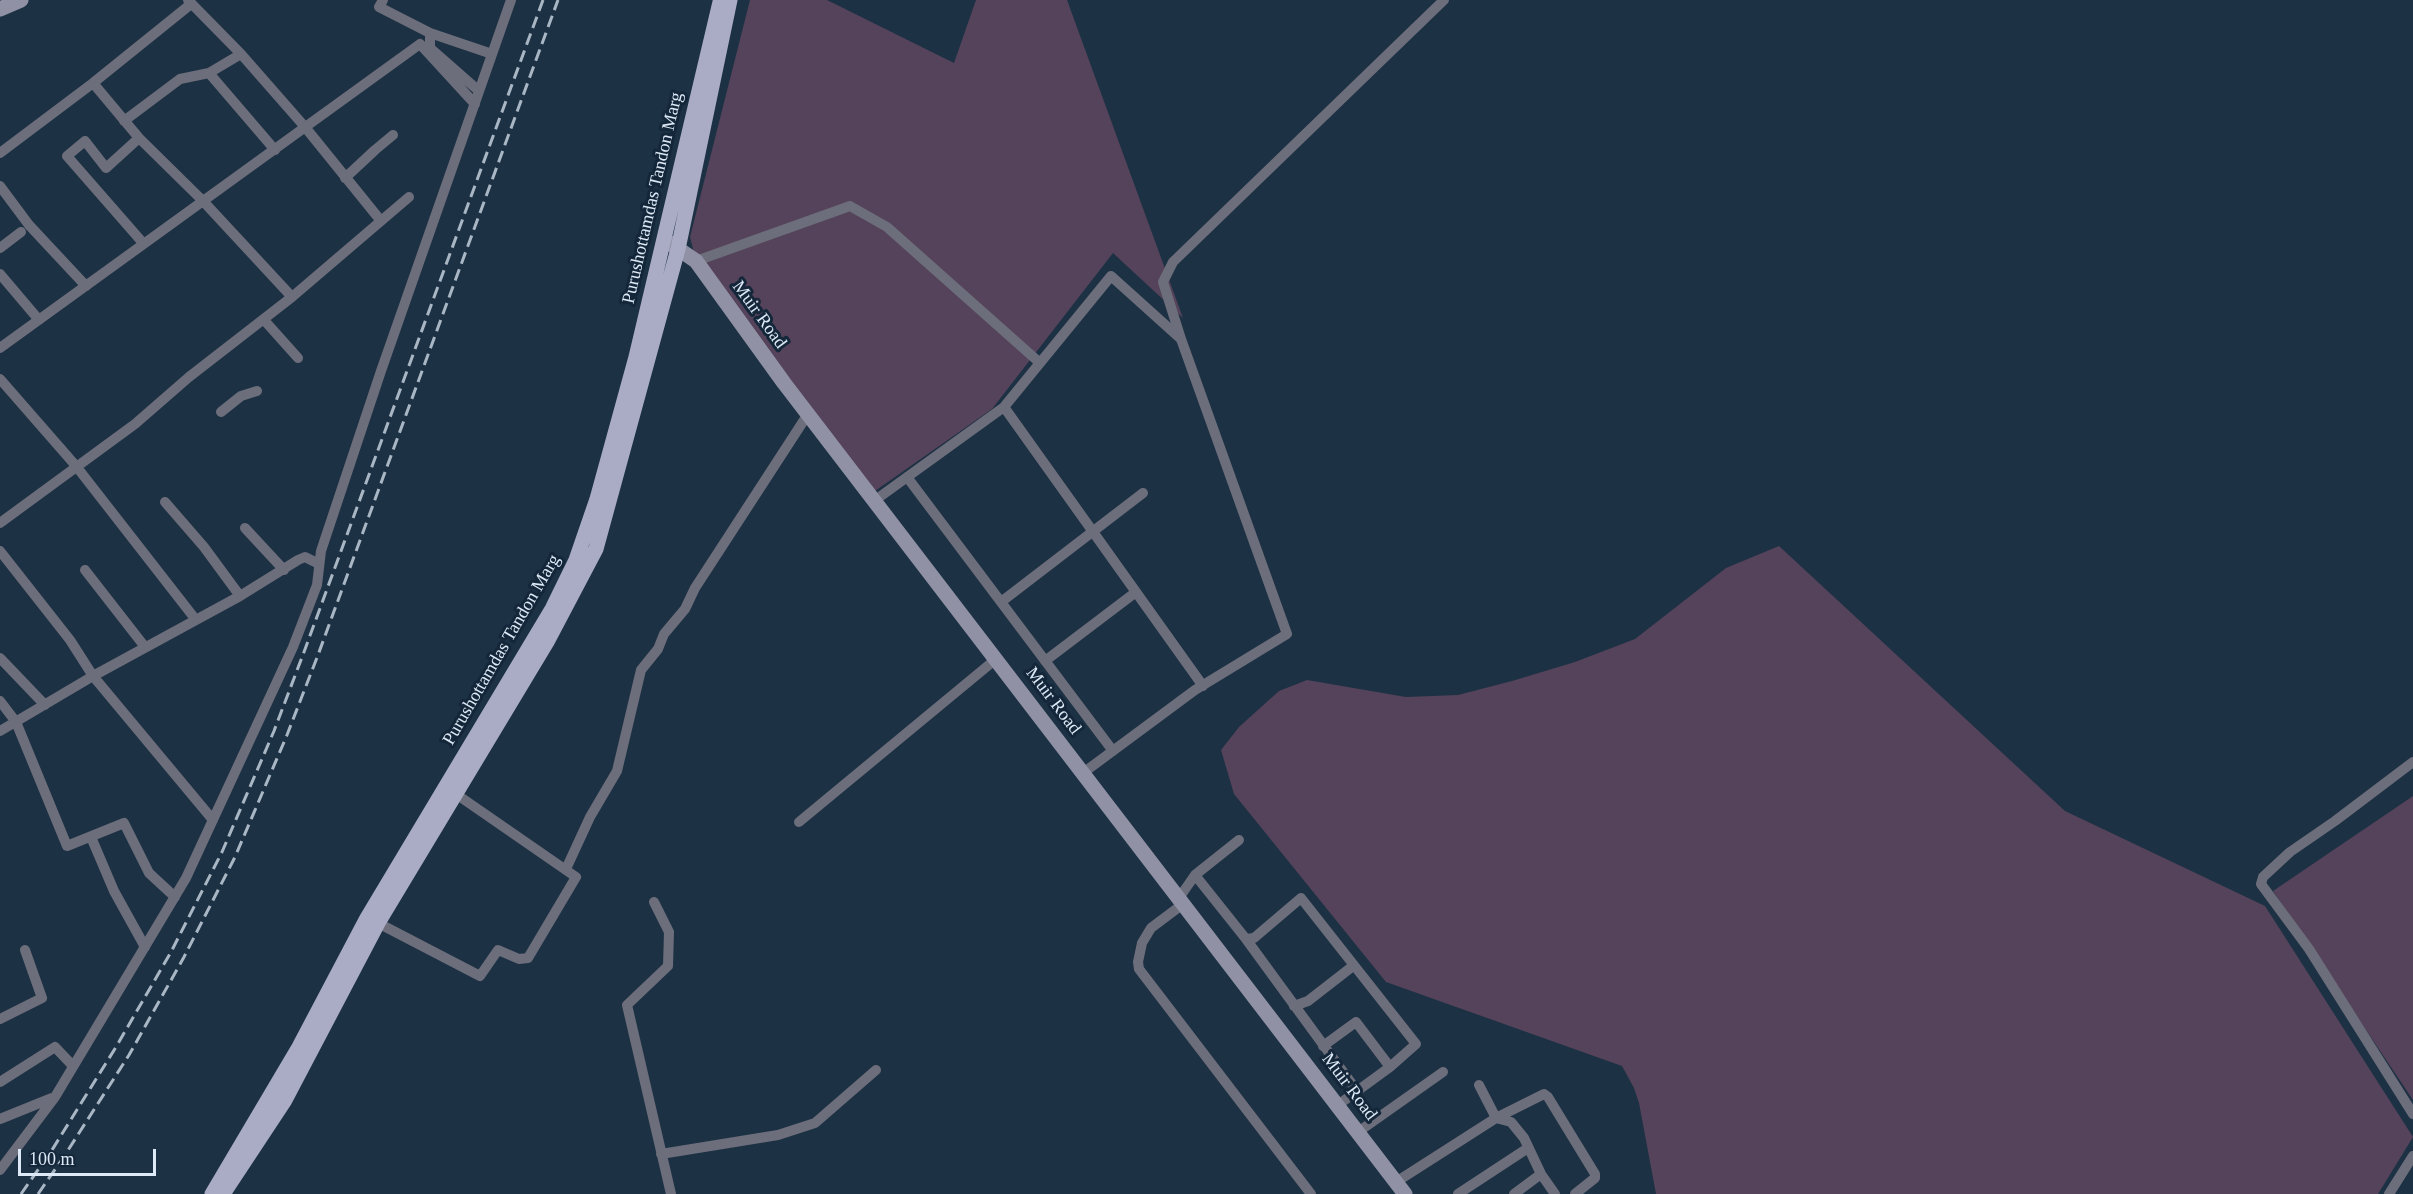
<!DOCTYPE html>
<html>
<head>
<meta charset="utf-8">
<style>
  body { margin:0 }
  #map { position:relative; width:2413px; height:1194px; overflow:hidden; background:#1d3144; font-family:Georgia,serif }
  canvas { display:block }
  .scale { position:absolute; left:18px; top:1149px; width:138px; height:27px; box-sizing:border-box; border:3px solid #dde9f6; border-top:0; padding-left:8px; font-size:18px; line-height:21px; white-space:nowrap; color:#dde9f6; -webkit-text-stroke:4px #14273a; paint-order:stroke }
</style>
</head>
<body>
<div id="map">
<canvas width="2413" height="1194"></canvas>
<div class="scale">100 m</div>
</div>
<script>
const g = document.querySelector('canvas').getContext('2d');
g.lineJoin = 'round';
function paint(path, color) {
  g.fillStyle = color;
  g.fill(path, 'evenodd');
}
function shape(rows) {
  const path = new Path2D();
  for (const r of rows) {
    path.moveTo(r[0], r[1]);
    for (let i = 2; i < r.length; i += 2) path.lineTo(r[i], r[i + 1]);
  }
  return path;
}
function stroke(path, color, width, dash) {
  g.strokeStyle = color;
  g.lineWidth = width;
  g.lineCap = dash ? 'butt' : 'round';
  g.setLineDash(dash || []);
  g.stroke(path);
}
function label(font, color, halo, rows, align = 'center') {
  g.font = font + ' Georgia,serif';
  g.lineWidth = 6;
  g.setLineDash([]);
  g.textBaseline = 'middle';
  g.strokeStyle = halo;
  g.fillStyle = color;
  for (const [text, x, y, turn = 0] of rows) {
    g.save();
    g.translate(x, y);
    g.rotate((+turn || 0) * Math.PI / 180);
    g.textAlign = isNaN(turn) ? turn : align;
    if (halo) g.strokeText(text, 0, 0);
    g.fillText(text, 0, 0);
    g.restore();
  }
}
paint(shape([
  [750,0,827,0,954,63,976,0,1067,0,1183,318,1113,253,992,409,875,491,696,261,690,237],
  [1779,546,2065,811,2265,906,2413,1137,2378,1194,1656,1194,1639,1103,1634,1088,1622,1066,1386,982,1234,794,1221,750,1239,727,1279,691,1307,680,1406,697,1458,695,1512,681,1575,662,1635,639,1726,568],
  [2413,796,2413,1100,2273,891]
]), '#54435a');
stroke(shape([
  [188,0,241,54,305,127,381,221],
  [383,0,379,7,430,33,492,54],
  [430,33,430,48,479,91],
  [209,73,275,150],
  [93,83,139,138,203,201,292,297],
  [124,121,180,79,209,73,241,54],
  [139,138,106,168,85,141,67,156,143,243],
  [0,153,93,83,191,4],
  [345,178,375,150,393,135],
  [0,186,29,225,86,286],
  [0,248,21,232],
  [696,261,850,206,887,227,1040,363],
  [0,274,39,320],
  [264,320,298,358],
  [1181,339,1163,282,1173,262,1444,0],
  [0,348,420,44,475,104],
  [0,379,76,466,196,620],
  [1004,407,1203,686],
  [221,412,241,396,257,391],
  [907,477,1113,751],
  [874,501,1004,407,1111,276,1181,339,1287,634,1195,690,1083,773],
  [165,502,204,547,240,596],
  [0,523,135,424,189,377,292,297,409,197],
  [245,528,284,570],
  [0,551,70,640,93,676,213,820],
  [85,570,145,647],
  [1001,602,1143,493],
  [0,658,45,705],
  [1045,661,1136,592],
  [0,701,16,722,67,846,124,823,149,873,175,897],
  [0,731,93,676,240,596,298,560,305,557,319,564],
  [2413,762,2335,821,2290,852,2263,877,2261,884,2309,949,2413,1114],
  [799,822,996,659],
  [91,837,114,891,145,947],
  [566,869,590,817,617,771,641,670,658,649,664,634,685,609,695,588,808,414],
  [1195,875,1246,939,1357,1091],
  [1179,898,1195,875,1239,840],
  [654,902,669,932,668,966,627,1005,671,1194],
  [1183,904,1151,928,1142,943,1138,962,1139,969,1311,1194],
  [378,923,480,976,498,950,519,959,528,958,576,877,456,794],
  [1246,939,1254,938,1301,898,1416,1044,1390,1067,1338,1105],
  [1294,1006,1308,1001,1353,966],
  [0,1019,42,998,25,950],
  [1323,1046,1356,1022,1390,1067],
  [0,1082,55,1047,73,1066],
  [1479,1085,1496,1118,1544,1094,1548,1097,1595,1174,1595,1178,1575,1194],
  [0,1119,52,1098],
  [1358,1132,1443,1072],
  [661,1154,778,1135,815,1123,876,1070],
  [0,1170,55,1097,186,878,293,647,317,585,321,551,381,371,511,0],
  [1396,1182,1496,1118,1511,1122,1524,1138,1541,1174,1555,1194],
  [1458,1194,1528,1148],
  [1514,1194,1541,1174],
  [2389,1194,2413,1156]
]), '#6d6e7b', 10);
stroke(shape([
  [0,9,21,0],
  [668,242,696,261,784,383,1405,1194]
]), '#9091a5', 15);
stroke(shape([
  [212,1194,299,1047,367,918,552,609,576,560,597,499,636,357,720,2],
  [223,1194,285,1100,378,923,547,642,596,549,678,249,730,0]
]), '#aaacc5', 15);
stroke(shape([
  [21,1194,52,1150,116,1047,171,952,222,852,274,731,304,652,543,0],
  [38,1194,63,1158,129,1055,184,957,235,857,287,735,318,655,558,0]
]), '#a9b7c5', 3, [12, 6]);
label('18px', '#dde9f6', '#14273a', [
  ["Purushottamdas Tandon Marg",653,198,-77],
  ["Muir Road",759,315,54],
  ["Purushottamdas Tandon Marg",502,650,-60],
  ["Muir Road",1053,701,53],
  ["Muir Road",1349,1087,53]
]);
</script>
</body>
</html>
